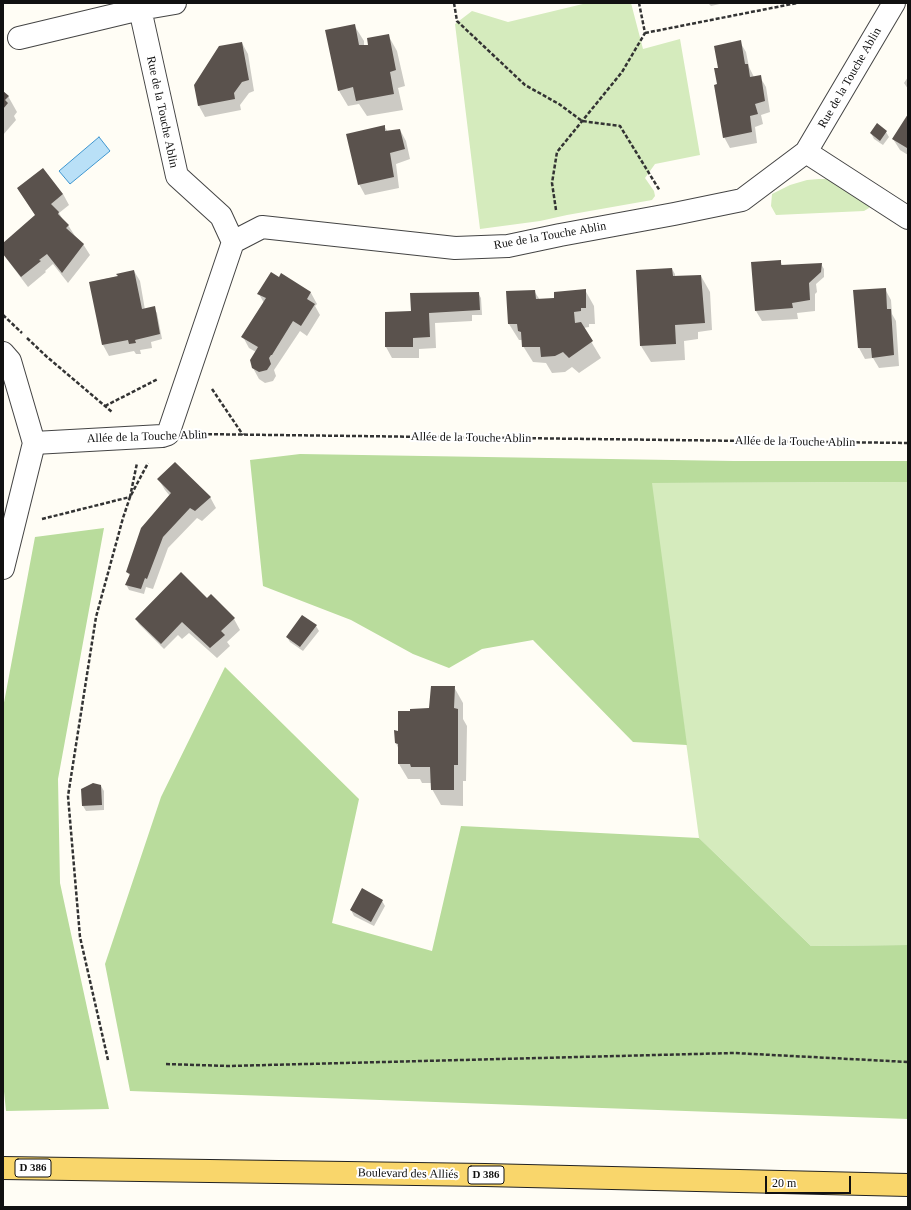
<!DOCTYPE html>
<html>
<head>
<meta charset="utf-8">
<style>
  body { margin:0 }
  #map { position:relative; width:911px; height:1210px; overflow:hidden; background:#fffdf5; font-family:"Times New Roman",serif }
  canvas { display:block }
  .frame { position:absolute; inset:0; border:4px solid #111; pointer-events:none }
  .scale { position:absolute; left:765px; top:1176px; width:86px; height:18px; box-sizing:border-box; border:2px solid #111; border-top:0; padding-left:5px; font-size:12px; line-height:14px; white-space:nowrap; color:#111; -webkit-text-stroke:3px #fff; paint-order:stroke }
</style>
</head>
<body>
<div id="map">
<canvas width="911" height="1210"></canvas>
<div class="frame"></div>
<div class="scale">20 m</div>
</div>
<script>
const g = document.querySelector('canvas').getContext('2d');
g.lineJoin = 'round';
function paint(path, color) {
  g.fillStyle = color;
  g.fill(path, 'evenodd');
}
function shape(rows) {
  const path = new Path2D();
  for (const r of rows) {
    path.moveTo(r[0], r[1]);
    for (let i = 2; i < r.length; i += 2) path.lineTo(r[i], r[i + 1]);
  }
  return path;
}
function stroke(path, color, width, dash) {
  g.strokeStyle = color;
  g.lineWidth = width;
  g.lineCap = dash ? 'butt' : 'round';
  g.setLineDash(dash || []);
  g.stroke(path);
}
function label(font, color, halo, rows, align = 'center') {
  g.font = font + ' "Times New Roman",serif';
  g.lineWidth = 4;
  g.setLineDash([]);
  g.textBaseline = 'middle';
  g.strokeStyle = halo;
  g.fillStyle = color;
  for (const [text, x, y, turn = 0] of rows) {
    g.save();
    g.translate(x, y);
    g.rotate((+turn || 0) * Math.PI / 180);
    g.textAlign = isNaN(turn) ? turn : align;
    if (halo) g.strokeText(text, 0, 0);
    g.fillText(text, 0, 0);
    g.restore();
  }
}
paint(shape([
  [587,3,631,3,643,49,680,39,700,155,655,164,645,178,654,191,655,196,652,200,567,215,540,221,480,229,455,24,472,11,508,22],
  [819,179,837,179,874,201,869,208,864,211,776,215,771,206,772,194,790,185,807,180],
  [908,482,908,945,811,946,699,838,651,483]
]), '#d5ebbd');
paint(shape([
  [300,454,734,461,908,461,908,482,652,483,687,745,633,742,533,640,482,649,449,668,413,654,351,620,263,586,250,460],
  [104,528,58,779,60,883,109,1109,6,1111,3,1082,3,708,35,537],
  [225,667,359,799,332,923,432,951,461,826,699,838,811,946,908,945,908,1119,130,1091,105,964,161,797]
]), '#b9dc9c');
const water = shape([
  [99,137,110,151,70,184,59,171,99,137]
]);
paint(water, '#b9e0f7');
stroke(water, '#3f96cf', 1);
paint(shape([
  [708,3,724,3,711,6],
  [354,25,364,41,364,46,369,45,388,35,397,51,405,86,398,88,403,110,367,116,359,104,348,106,339,91],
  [740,42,746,52,749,67,754,77,760,77,766,87,770,112,761,115,763,124,755,127,757,143,730,148,724,137,719,85,719,69],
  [242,43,248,54,254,91,249,93,240,105,241,110,205,117,199,106,195,85],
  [908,77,908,89,904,83],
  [3,92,8,96,17,112,14,116,16,120,3,135],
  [908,116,908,155,900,150,893,139],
  [384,126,388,132,400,130,406,141,410,159,396,164,399,188,365,195,359,184],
  [886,132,889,137,883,145,874,139,871,133],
  [18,189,63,194,69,205,59,213,63,220,68,225,75,236,83,244,90,255,68,283,53,264,45,271,46,272,28,287,3,254,3,244,36,216],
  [780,261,783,266,821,264,824,269,824,277,816,284,817,292,815,294,815,311,797,313,798,319,762,321,756,311],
  [672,269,675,274,675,277,701,276,710,292,712,330,698,332,698,339,684,341,685,360,651,362,641,346],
  [134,271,140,281,145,310,154,308,157,313,162,339,151,342,152,348,140,350,141,354,136,354,134,351,109,356,103,345,90,282,119,276],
  [281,275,311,293,317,304,315,306,320,315,307,336,300,331,274,370,276,376,273,381,265,383,259,379,253,368,256,352,249,348,243,337,264,303,259,294,279,278],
  [885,289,891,300,892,314,896,321,899,366,879,368,873,358,865,359,859,348,855,291],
  [585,290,594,306,595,324,589,324,589,327,583,328,601,358,579,373,572,367,565,372,552,373,546,363,533,362,523,346,523,340,519,340,509,324,534,291,540,300,555,299],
  [478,293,481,298,482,315,472,315,472,321,435,323,436,348,419,349,419,358,392,358,386,347,412,312],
  [159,480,210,497,216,508,202,521,197,518,168,548,153,589,146,587,144,594,129,590,126,584,130,576,127,572,170,496,165,490],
  [211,595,234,619,240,630,227,642,230,646,217,658,189,633,182,639,178,635,164,649,139,624,136,619,207,599],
  [316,626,319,631,303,651,290,642,287,637],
  [454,687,463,703,463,719,467,726,466,781,463,781,463,806,441,805,432,789,432,783,422,783,420,779,408,779,399,764,399,750,396,743,395,731,399,732,411,712,430,709],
  [101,786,104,791,104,810,86,811,83,806,82,789],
  [363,890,382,901,385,906,374,926,354,916,351,910]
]), '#0003');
paint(shape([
  [355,24,359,45,368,45,367,38,389,34,396,70,390,72,394,94,356,101,353,87,338,91,325,30],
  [741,40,745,64,748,64,750,77,761,75,765,101,755,104,758,114,750,116,752,132,723,138,714,85,717,84,714,68,718,68,714,46],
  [242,42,249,80,242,82,234,93,235,99,198,106,194,85,219,46],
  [3,91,9,96,5,100,8,103,3,109],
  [908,114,908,147,907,148,892,139],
  [877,123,887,131,880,141,870,133],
  [385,125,385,131,400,129,405,149,390,153,394,177,358,185,346,134],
  [43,168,63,194,51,204,59,212,58,214,69,225,66,228,84,244,62,273,47,254,39,260,41,261,21,277,3,254,3,243,35,215,17,188],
  [781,260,781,265,822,263,821,272,809,283,810,300,792,303,793,308,755,311,751,262],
  [672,268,673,276,701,275,705,323,675,325,676,344,640,346,636,270],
  [134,270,142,309,155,306,160,334,135,340,136,343,129,344,128,340,102,345,89,282,118,276,116,274],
  [271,272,279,277,281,273,311,292,307,299,315,304,301,326,293,321,272,355,271,355,269,358,271,364,267,370,259,372,252,368,250,360,258,347,241,337,266,298,257,294],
  [886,288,887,309,891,309,894,355,872,358,871,348,858,348,853,290],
  [586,289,586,308,581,308,581,311,574,312,575,323,581,322,593,341,569,358,563,352,555,356,541,357,540,347,522,347,521,332,518,331,517,324,508,324,506,291,535,290,536,299,554,298,554,292],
  [479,292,480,310,429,313,430,337,413,338,413,347,385,347,385,312,411,311,410,293],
  [175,462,211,497,195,511,190,508,163,537,147,579,145,578,141,589,125,585,130,574,126,572,141,528,171,493,157,479],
  [181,572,207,598,211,594,235,618,221,631,225,635,210,648,182,622,161,644,135,619],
  [302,615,317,625,300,647,286,637],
  [431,686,455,686,454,708,458,709,458,765,454,765,454,790,431,790,430,767,411,767,410,764,398,764,398,744,395,743,394,730,398,731,398,711,410,711,410,709,429,708],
  [93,783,101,785,102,805,82,806,81,789],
  [362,888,383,900,371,922,350,910]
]), '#5a524d');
const minor = shape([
  [140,9,177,176,221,216,233,242],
  [19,38,140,9,175,3],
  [806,152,908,218],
  [34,443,162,436,168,434,233,242,262,227,455,248,508,246,560,235,674,214,742,200,806,152,894,3]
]);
const tertiary = shape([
  [3,353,10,361,34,443,3,568]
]);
const primary = shape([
  [3,1168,485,1175,908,1185]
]);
stroke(minor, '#444', 24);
stroke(tertiary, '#444', 24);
stroke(primary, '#222', 24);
stroke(shape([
  [454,3,457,21,525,85,559,104,582,121,620,126,660,191],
  [645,33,797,3],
  [556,210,552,183,557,152,622,72,645,33,639,3],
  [3,315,22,333],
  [27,338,46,356,112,412],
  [212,389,243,435],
  [105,406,158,379],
  [196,434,908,443],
  [42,519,130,497,137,463],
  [108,1060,80,937,68,796,96,617,123,518,130,497,148,463],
  [166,1064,228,1066,734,1053,908,1062]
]), '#333', 2.5, [4, 2]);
stroke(minor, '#fff', 22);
stroke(tertiary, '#fff', 22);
stroke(primary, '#f9d66b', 22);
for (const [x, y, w] of [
  [33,1168,36],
  [486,1175,36]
]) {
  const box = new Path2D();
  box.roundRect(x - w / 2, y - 9, w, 18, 3);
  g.fillStyle = '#fff';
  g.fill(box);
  stroke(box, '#111', 1);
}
label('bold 11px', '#111', null, [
  ["D 386",33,1168],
  ["D 386",486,1175]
]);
label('12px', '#111', '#fff', [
  ["Rue de la Touche Ablin",850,78,-60],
  ["Rue de la Touche Ablin",162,112,78],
  ["Rue de la Touche Ablin",550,236,-10],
  ["Allée de la Touche Ablin",147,437,-2],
  ["Allée de la Touche Ablin",471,438,1],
  ["Allée de la Touche Ablin",795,442,1],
  ["Boulevard des Alliés",408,1174,1]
]);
</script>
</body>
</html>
